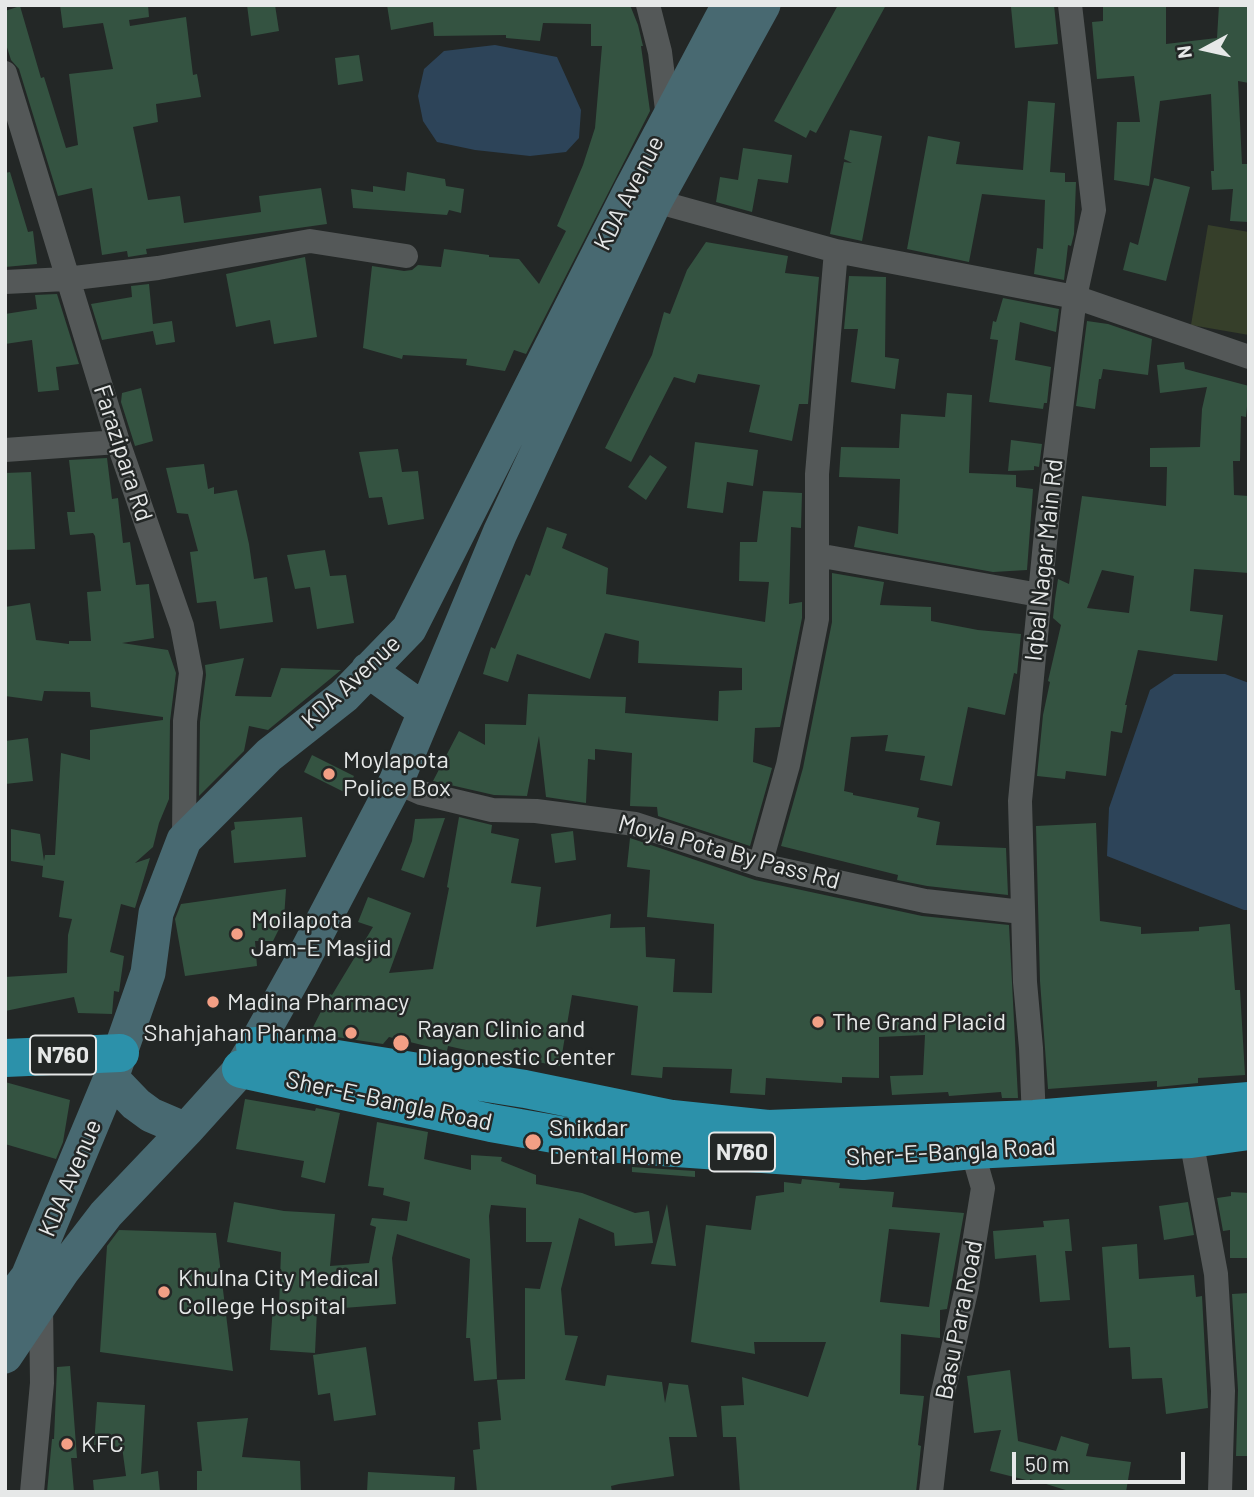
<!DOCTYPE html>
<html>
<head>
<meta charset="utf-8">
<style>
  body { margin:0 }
  #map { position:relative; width:1254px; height:1497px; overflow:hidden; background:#232726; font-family:Barlow,sans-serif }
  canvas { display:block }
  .frame { position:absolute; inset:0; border:7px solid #e6e8e8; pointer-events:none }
  .north { position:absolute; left:1170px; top:14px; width:70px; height:70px; -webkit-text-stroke:5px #232726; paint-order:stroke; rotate:262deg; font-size:19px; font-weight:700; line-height:28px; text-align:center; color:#e6e8e8 }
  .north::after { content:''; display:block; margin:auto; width:24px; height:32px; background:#e6e8e8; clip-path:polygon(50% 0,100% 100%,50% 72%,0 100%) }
  .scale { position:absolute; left:1012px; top:1452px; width:173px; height:32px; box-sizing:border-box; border:4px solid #e6e8e8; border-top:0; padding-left:9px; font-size:21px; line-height:24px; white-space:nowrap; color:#e6e8e8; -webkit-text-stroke:5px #232726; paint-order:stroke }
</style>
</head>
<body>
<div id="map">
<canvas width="1254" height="1497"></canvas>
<div class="frame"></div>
<div class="north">N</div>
<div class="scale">50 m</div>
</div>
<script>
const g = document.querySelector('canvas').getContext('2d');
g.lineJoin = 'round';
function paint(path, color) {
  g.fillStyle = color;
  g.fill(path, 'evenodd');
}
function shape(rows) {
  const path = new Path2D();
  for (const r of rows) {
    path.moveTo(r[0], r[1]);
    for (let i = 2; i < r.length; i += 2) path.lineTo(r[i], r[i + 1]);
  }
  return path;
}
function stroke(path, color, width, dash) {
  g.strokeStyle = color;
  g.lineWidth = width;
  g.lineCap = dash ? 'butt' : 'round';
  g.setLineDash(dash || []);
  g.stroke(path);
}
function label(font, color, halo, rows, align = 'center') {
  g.font = font + ' Barlow,sans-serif';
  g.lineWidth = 5;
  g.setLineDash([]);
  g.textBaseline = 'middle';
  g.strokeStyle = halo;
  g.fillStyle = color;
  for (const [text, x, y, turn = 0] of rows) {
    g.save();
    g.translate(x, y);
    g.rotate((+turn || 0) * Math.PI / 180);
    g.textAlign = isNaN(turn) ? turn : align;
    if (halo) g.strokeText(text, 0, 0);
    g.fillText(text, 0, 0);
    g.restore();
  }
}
paint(shape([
  [1208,225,1249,232,1249,335,1191,325]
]), '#363f2a');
paint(shape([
  [495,45,557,57,581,110,579,138,566,152,530,156,475,150,437,142,423,121,418,96,424,69,444,51],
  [1174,674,1225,674,1249,683,1249,910,1244,910,1107,856,1109,808,1150,690]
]), '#2d4459');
paint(shape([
  [60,5,148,5,149,17,129,20,130,26,186,17,193,75,197,74,201,97,156,104,158,122,133,127,148,200,180,196,184,223,261,212,259,196,321,188,327,224,146,249,147,254,128,257,127,251,102,255,92,188,58,196,19,69,11,60,5,41,5,11,20,6,41,78,44,77,66,148,78,145,69,74,113,69,103,23,63,28],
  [247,5,275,5,279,31,251,36],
  [387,5,630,5,638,25,643,46,641,46,650,111,526,354,514,350,505,371,466,365,467,359,403,355,402,359,363,348,372,266,404,271,412,270,418,265,441,267,444,249,489,255,489,257,519,259,539,284,566,231,557,226,583,165,595,128,602,46,591,46,591,24,543,23,540,41,506,38,506,35,434,36,433,22,391,30],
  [838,5,886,5,816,133,810,130,806,138,774,121],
  [1032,5,1054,5,1058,44,1015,48,1011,7],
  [1103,5,1166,5,1166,44,1217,38,1219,5,1249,5,1249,83,1238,81,1242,164,1249,164,1249,222,1230,221,1233,189,1212,190,1211,171,1214,171,1211,94,1160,101,1149,186,1114,180,1117,122,1140,122,1134,76,1097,79,1092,22,1103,21],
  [359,55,363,81,338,85,335,58],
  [1028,101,1055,103,1050,172,1065,173,1065,182,1076,182,1074,234,1071,246,1068,245,1064,280,1034,274,1037,248,1043,249,1045,200,982,194,969,262,907,249,928,136,960,142,956,164,1023,170],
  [850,130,882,136,862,241,830,234,844,162,852,163,844,159],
  [743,148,792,155,788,183,758,179,752,212,716,202,720,177,738,180],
  [10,172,28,232,33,231,37,264,5,267,5,173],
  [407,172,445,179,446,186,464,189,461,213,449,210,447,215,353,208,351,189,373,192,373,186,405,191],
  [1154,178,1190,187,1166,281,1123,270,1130,242,1138,245],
  [706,242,788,256,785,273,819,277,808,404,799,404,792,441,749,432,760,385,698,374,695,383,674,377,631,462,605,448,652,355,664,312,670,314,687,270],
  [305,257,317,337,274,344,270,320,236,327,226,274],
  [849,276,886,277,885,357,899,359,895,389,851,382,858,329,844,329],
  [149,284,153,324,172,321,175,342,156,345,153,331,102,340,91,304,132,297,131,286],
  [57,294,79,364,56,367,59,390,38,392,32,340,5,344,5,314,37,309,35,295],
  [1003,298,1059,309,1056,332,1020,322,1015,360,1051,367,1047,403,1044,403,1043,409,989,402,998,340,990,339,993,321,996,322],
  [1087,321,1108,324,1152,339,1148,375,1103,369,1101,379,1099,379,1095,409,1076,406],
  [1184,362,1185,369,1249,386,1246,417,1241,416,1240,461,1233,461,1234,495,1249,496,1249,573,1194,569,1190,611,1223,615,1217,661,1138,650,1125,705,1127,705,1122,733,1111,731,1106,776,1066,771,1065,779,1037,776,1043,715,1050,682,1048,681,1061,625,1053,618,1055,599,1058,579,1069,584,1082,496,1166,506,1167,467,1150,467,1150,448,1200,447,1202,409,1207,387,1160,393,1157,365],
  [1102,570,1134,576,1129,613,1087,608],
  [141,388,153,441,135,446,121,402,122,393],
  [947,393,972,395,969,473,1016,475,1016,487,1033,489,1027,570,993,572,854,547,858,526,898,534,900,479,839,477,841,447,899,448,901,414,945,417],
  [1011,440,1042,444,1039,467,1034,466,1034,470,1008,471],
  [695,442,758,450,753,486,727,482,723,513,687,508],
  [398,449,402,472,418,471,424,519,388,525,382,497,369,498,359,452],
  [650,455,667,467,646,500,628,487],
  [107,458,112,499,118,498,123,543,130,542,136,585,149,584,154,638,122,643,168,650,176,673,170,721,169,799,159,823,153,847,135,863,150,858,135,908,121,904,110,952,124,956,119,992,114,991,112,1014,78,1013,74,997,5,1011,5,977,67,973,68,935,72,919,59,917,64,881,42,877,43,866,11,861,11,829,40,834,44,861,45,855,55,855,61,753,90,760,90,730,163,720,163,717,91,707,90,692,44,691,42,701,5,696,5,607,30,603,36,640,69,644,69,641,91,641,87,592,101,591,95,536,93,533,70,535,67,512,75,512,69,460],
  [204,464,208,489,214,487,214,494,237,490,249,544,254,579,267,577,273,622,220,629,216,601,197,603,190,552,198,551,188,514,177,513,166,468],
  [31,472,35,549,5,550,5,473],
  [763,491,802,493,801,528,791,527,789,604,802,602,802,618,780,727,755,728,753,762,772,768,750,846,658,816,657,807,630,806,632,753,595,749,595,760,588,759,586,803,546,797,539,736,527,796,494,795,433,781,459,731,485,745,485,724,526,725,528,694,626,697,625,713,718,721,719,691,742,690,742,668,638,663,639,641,605,633,590,679,517,654,508,682,483,674,491,647,495,649,526,574,530,576,547,527,567,534,562,548,608,568,606,594,765,622,769,582,739,581,740,542,757,542],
  [325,550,330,576,346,575,354,623,317,629,310,587,295,589,287,555],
  [832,573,884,582,880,605,931,607,931,621,978,630,1021,634,1017,674,1014,673,1005,715,968,707,952,786,920,780,925,756,885,751,888,735,851,737,844,791,853,793,853,795,919,808,917,817,940,822,936,845,1006,848,1008,895,927,886,897,880,898,875,781,846,803,768,832,622],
  [244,658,235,696,271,697,281,668,341,670,268,730,249,726,244,751,199,796,200,722,206,675,205,665],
  [28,738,33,781,5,784,5,741],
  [312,755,354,776,346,793,304,772],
  [302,817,306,857,234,863,231,831,235,829,234,822],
  [459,817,492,825,491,833,519,839,511,883,541,887,536,927,611,914,610,928,645,927,646,957,675,959,673,992,712,993,714,924,647,917,650,870,627,867,630,838,755,880,922,916,1009,925,1018,1098,1002,1098,1001,1092,949,1096,948,1092,892,1095,890,1076,923,1075,925,1035,879,1037,879,1078,842,1077,842,1083,766,1078,765,1095,730,1093,732,1069,663,1067,662,1078,631,1075,638,1006,572,995,560,1066,497,1055,497,1057,448,1046,447,1051,389,1037,383,1044,310,1033,330,994,332,995,373,927,358,922,368,897,411,913,389,973,433,969,449,888,447,887],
  [445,818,424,878,401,870,412,841,415,819],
  [1096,823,1100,921,1141,927,1141,934,1199,931,1199,927,1230,924,1235,990,1240,990,1245,1075,1198,1078,1198,1083,1157,1087,1157,1081,1048,1089,1040,981,1036,826],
  [573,831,576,860,555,863,551,834],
  [286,889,284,919,273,941,255,941,257,966,185,976,175,919,181,904],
  [5,1082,70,1100,63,1142,56,1159,5,1144],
  [245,1099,315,1111,316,1108,340,1113,325,1183,301,1177,304,1161,236,1149],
  [377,1122,428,1132,424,1159,471,1170,471,1155,502,1157,501,1161,536,1175,536,1184,582,1193,635,1213,649,1211,653,1243,615,1246,614,1233,579,1218,561,1289,565,1335,578,1336,565,1380,605,1386,607,1375,662,1382,665,1403,669,1383,688,1385,697,1437,669,1437,674,1476,619,1484,611,1486,612,1492,477,1492,473,1450,480,1449,478,1422,501,1420,497,1380,525,1379,525,1288,540,1289,552,1242,526,1242,526,1208,491,1205,489,1216,497,1379,474,1381,470,1338,466,1338,470,1259,397,1234,392,1258,396,1304,317,1310,315,1353,270,1350,273,1305,279,1306,281,1252,227,1242,234,1202,284,1211,335,1214,330,1266,369,1263,376,1227,370,1225,372,1218,407,1221,410,1202,383,1195,384,1188,368,1186],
  [632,1167,695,1171,695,1177,632,1172],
  [802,1179,840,1183,839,1188,894,1192,892,1207,964,1213,947,1309,940,1310,940,1338,901,1334,900,1394,924,1396,918,1445,921,1446,916,1492,740,1492,736,1437,723,1437,721,1406,744,1405,742,1377,808,1397,826,1342,754,1342,755,1354,691,1342,706,1225,751,1230,756,1196,784,1192,784,1182,801,1184],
  [889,1229,940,1233,929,1307,880,1302],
  [1231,1192,1249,1193,1249,1258,1230,1258,1230,1230,1223,1231,1217,1198,1231,1196],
  [1188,1202,1194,1235,1164,1240,1159,1206],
  [667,1204,676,1266,651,1264],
  [1069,1219,1072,1251,1065,1251,1070,1300,1040,1302,1036,1255,995,1259,993,1231,1044,1227,1043,1221],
  [119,1230,216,1233,233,1371,100,1352,107,1246],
  [1137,1244,1139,1279,1194,1275,1196,1297,1202,1296,1208,1408,1166,1414,1162,1378,1132,1379,1130,1347,1109,1348,1102,1247],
  [1249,1293,1249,1456,1236,1456,1238,1390,1232,1294],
  [366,1347,376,1415,334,1421,330,1393,318,1395,313,1355],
  [70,1366,77,1458,71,1458,74,1492,47,1492,52,1439,54,1439,57,1367],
  [1010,1370,1018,1441,1056,1451,1061,1436,1089,1444,1086,1456,1131,1462,1126,1492,1072,1492,1030,1479,1030,1481,990,1471,1001,1430,974,1433,967,1376],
  [97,1402,145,1405,141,1474,158,1471,160,1492,94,1492,93,1480,126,1476,122,1447,94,1445],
  [248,1418,242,1457,300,1461,301,1492,197,1492,197,1471,202,1471,197,1422],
  [368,1472,455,1477,454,1492,367,1492]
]), '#345341');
stroke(shape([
  [648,5,660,52,668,118],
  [5,73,118,442,182,626,191,673,185,721,184,840],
  [655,201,836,251,1075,297,1249,357],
  [5,282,66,279,158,268,310,241,406,256],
  [5,450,118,442],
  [817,555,1039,595],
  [396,782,421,793,492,810,536,811,635,824,760,865,925,901,1022,912],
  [760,865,788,765,817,619,817,474,836,251],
  [1034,1119,1031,1048,1025,982,1020,801,1047,522,1075,297,1094,210,1070,5],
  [1191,1139,1216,1274,1223,1391,1220,1492],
  [32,1492,42,1383,41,1305],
  [931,1492,942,1397,967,1287,983,1188,972,1150]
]), '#545858', 24);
stroke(shape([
  [368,670,425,711],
  [111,1078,136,1104,151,1115,186,1130,241,1069,255,1046,299,967,396,782,500,533,655,201,763,5],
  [5,1307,28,1277,111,1078,148,973,156,913,184,840,269,755,344,696,409,629,631,190,729,5],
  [5,1356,63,1270,106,1214,186,1130]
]), '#486971', 35);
stroke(shape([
  [255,1046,525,1089,672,1119,768,1129,1034,1119,1249,1101],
  [5,1058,120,1053],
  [241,1069,491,1123,605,1143,863,1161,972,1150,1191,1139,1249,1131]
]), '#2c91aa', 38);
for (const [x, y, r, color] of [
  [329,774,7,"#f39f85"],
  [237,934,7,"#f39f85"],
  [213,1002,7,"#f39f85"],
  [818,1022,7,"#f39f85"],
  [351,1033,7,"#f39f85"],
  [401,1043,9,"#f39f85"],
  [533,1142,9,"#f39f85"],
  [164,1292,7,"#f39f85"],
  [67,1444,7,"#f39f85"]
]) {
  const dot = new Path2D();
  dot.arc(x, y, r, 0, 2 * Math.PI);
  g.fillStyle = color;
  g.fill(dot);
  stroke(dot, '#232726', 2.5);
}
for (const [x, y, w] of [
  [63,1055,66],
  [742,1152,66]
]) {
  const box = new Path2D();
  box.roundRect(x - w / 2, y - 19.5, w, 39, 5);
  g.fillStyle = '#232726';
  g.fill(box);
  stroke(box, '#e6e8e8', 2);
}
label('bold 23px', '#e6e8e8', null, [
  ["N760",63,1055],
  ["N760",742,1152]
]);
label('24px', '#e6e8e8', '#232726', [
  ["KDA Avenue",629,193,-63],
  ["Farazipara Rd",123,453,72],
  ["Iqbal Nagar Main Rd",1044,560,-84],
  ["KDA Avenue",351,682,-43],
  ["Moyla Pota By Pass Rd",729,852,15],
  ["Sher-E-Bangla Road",389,1101,12],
  ["Sher-E-Bangla Road",951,1152,-3],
  ["KDA Avenue",70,1178,-67],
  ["Basu Para Road",959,1320,-79]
]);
label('24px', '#e6e8e8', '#232726', [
  ["Moylapota",343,760],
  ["Police Box",343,788],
  ["Moilapota",251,920],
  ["Jam-E Masjid",251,948],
  ["Madina Pharmacy",227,1002],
  ["The Grand Placid",832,1022],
  ["Rayan Clinic and",417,1029],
  ["Diagonestic Center",417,1057],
  ["Shahjahan Pharma",337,1033,"right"],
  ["Shikdar",549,1128],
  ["Dental Home",549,1156],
  ["Khulna City Medical",178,1278],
  ["College Hospital",178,1306],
  ["KFC",81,1444]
], 'left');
</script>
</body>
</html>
